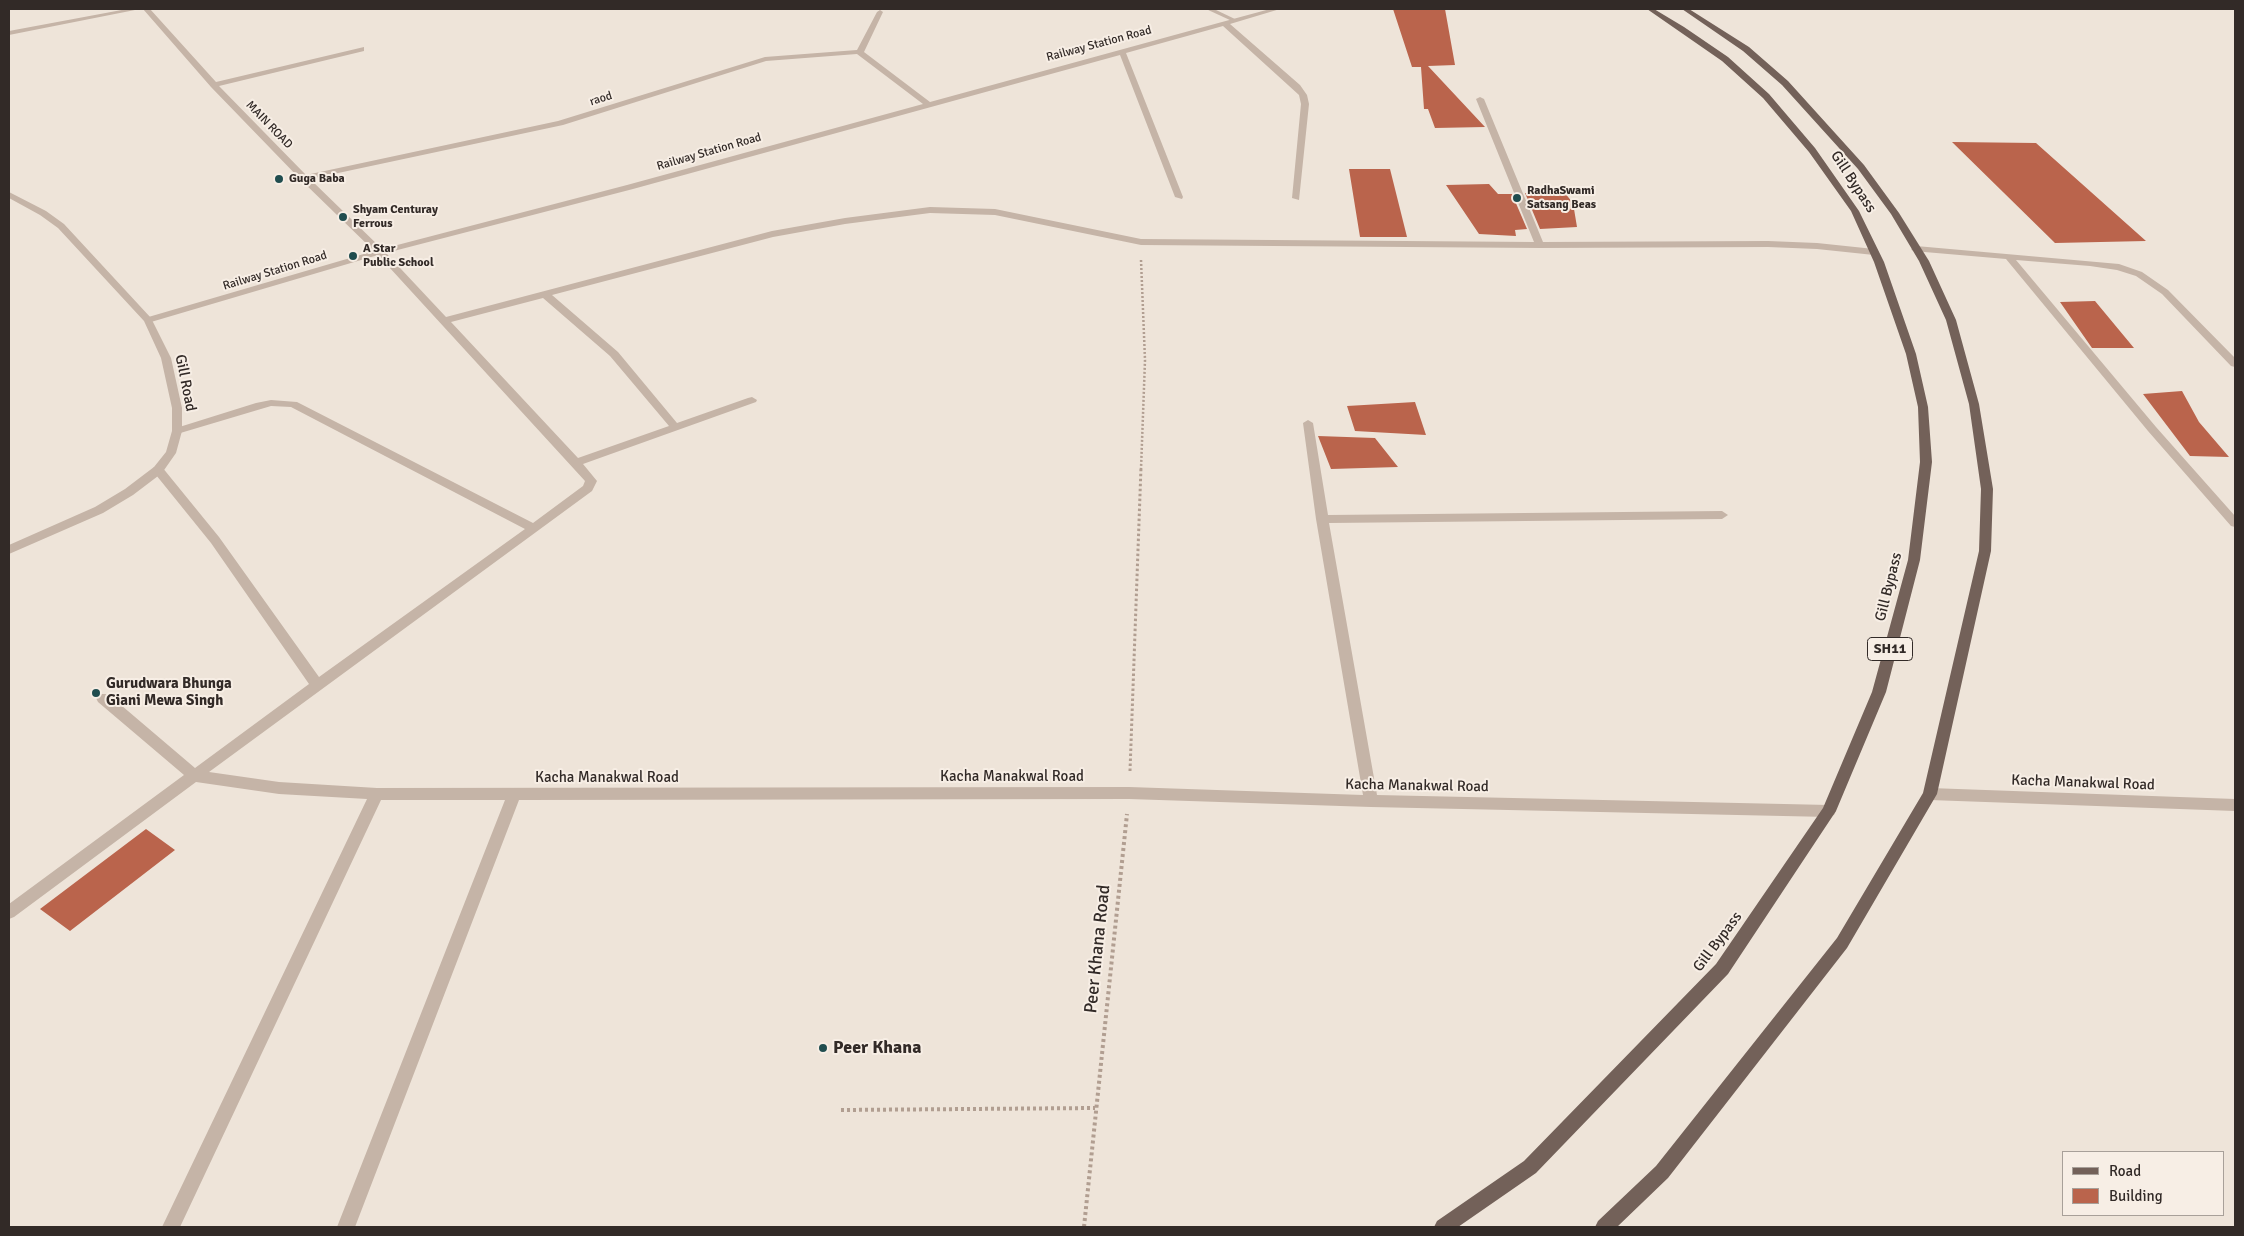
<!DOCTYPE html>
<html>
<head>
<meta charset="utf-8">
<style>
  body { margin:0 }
  #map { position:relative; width:2244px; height:1236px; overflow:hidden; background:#eee4d9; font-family:Signika,sans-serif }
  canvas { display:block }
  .frame { position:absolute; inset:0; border:10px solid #322a27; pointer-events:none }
  .legend { position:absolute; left:2062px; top:1151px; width:162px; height:65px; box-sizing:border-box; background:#f7eee5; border:1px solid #a8a099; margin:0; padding:6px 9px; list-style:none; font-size:15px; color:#322a27 }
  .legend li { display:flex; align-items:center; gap:10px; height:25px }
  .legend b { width:25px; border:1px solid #a8a099 }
</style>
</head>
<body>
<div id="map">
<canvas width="2244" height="1236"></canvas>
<div class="frame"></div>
<ul class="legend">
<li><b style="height:6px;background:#736159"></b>Road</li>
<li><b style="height:14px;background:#ba644c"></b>Building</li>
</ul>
</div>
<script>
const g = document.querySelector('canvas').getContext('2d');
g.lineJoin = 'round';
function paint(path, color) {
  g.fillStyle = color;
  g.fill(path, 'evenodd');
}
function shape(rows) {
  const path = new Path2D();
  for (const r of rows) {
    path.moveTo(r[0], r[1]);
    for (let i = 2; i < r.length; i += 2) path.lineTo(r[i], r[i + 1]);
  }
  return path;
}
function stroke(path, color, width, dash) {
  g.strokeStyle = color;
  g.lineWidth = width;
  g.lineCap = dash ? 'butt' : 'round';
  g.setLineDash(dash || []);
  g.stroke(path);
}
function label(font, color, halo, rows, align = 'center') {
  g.font = font + ' Signika,sans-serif';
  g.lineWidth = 4;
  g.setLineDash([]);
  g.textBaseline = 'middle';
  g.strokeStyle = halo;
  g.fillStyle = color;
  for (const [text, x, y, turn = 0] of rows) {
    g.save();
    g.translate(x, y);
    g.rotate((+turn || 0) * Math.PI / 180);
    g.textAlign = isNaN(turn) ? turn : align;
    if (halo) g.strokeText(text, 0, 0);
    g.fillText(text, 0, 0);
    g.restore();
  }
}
paint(shape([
  [1393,9,1445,9,1455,65,1428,66,1485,127,1435,128,1428,109,1424,109,1421,67,1412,67],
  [1952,142,2036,143,2146,241,2055,243],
  [1349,169,1390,169,1407,237,1360,237],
  [1489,184,1498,194,1512,194,1527,229,1515,230,1516,236,1479,234,1446,185],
  [1564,192,1573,203,1577,227,1540,229,1525,193],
  [2095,301,2134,348,2092,348,2060,302],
  [2182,391,2199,422,2229,457,2190,456,2143,394],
  [1415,402,1426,435,1355,431,1347,406],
  [1318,436,1375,438,1398,467,1331,469],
  [146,829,175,850,70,931,40,909]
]), '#ba644c');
stroke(shape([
  [1141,260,1145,360,1141,469]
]), '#b19e91', 2.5, [2, 2]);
stroke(shape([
  [1130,771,1141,467]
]), '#b19e91', 3, [2.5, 2.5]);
stroke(shape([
  [841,1110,1095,1108],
  [1084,1227,1127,814]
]), '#b19e91', 4, [3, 3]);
paint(shape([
  [1206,9,1214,9,1237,20,1232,21,1206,9]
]), '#c5b4a7');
paint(shape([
  [127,9,140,9,9,35,9,31,127,9],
  [143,9,150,9,216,82,364,47,364,51,219,86,306,175,558,121,765,57,857,50,877,12,880,10,883,12,864,52,930,102,1222,22,1270,9,1280,9,1230,24,1300,85,1307,95,1309,104,1299,200,1292,198,1301,104,1299,95,1223,26,1126,53,1183,197,1182,199,1175,197,1120,55,633,189,386,253,446,317,772,231,845,218,930,207,995,209,1141,239,1534,242,1476,99,1480,97,1484,99,1543,242,1768,241,1817,243,1874,249,1879,252,1874,255,1817,249,1768,247,1540,248,1141,245,995,215,930,213,845,224,773,237,552,295,618,352,677,423,748,398,752,397,757,400,756,402,583,464,597,481,592,491,209,772,279,782,377,788,1129,787,1363,795,1316,519,1303,423,1308,420,1313,423,1328,515,1722,511,1728,515,1722,519,1329,523,1377,795,1829,805,1834,807,1836,811,1834,815,1829,817,1371,807,1129,799,519,800,355,1227,337,1227,505,800,381,800,180,1227,162,1227,367,799,279,794,196,782,14,917,9,919,9,904,184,775,98,702,96,698,98,694,108,694,195,768,309,684,211,543,152,470,154,467,162,467,219,537,319,677,525,529,291,407,271,406,177,434,172,431,173,429,256,403,271,400,297,402,533,523,583,486,585,481,378,255,151,322,145,322,145,318,374,251,301,180,211,87,143,9],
  [857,54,923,104,627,185,382,249,310,179,563,125,766,61,857,54],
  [543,298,610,356,669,426,578,458,451,322,543,298],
  [1916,246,2119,264,2142,272,2168,290,2235,358,2235,367,2231,366,2162,294,2136,276,2117,270,2090,266,2016,260,2156,427,2235,516,2235,527,2231,526,2148,431,2006,259,1913,251,1911,249,1916,246],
  [1930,788,2235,799,2235,811,1930,800,1925,798,1923,794,1925,790,1930,788]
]), '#c5b4a7');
paint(shape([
  [9,192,46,211,64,224,151,318,171,358,182,408,182,431,176,453,162,473,133,495,103,513,9,554,9,545,95,507,125,489,154,467,166,452,172,431,172,408,161,358,144,321,58,228,40,215,9,198,9,192]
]), '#c5b4a7');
paint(shape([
  [1647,9,1654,9,1684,27,1728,57,1769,94,1815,148,1859,211,1884,262,1916,354,1928,407,1932,462,1920,560,1886,692,1836,811,1728,974,1536,1173,1458,1227,1434,1227,1437,1221,1524,1161,1716,964,1823,808,1872,692,1908,560,1920,462,1918,407,1906,354,1874,262,1851,211,1809,152,1763,98,1722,61,1647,9],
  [1682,9,1689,9,1749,47,1788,81,1864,165,1899,213,1929,261,1956,320,1979,404,1993,489,1991,551,1937,794,1847,948,1668,1178,1617,1227,1595,1227,1598,1221,1656,1166,1837,938,1923,793,1979,551,1981,489,1969,404,1946,320,1919,261,1891,214,1858,169,1782,85,1743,51,1682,9]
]), '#736159');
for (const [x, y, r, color] of [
  [279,179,5,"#204d4f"],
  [1517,198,5,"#204d4f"],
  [343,217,5,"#204d4f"],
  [353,256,5,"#204d4f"],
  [96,693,5,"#204d4f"],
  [823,1048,5,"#204d4f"]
]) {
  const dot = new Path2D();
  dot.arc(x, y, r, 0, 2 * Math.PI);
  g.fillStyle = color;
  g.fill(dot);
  stroke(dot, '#f7eee5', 2);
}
label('12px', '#322a27', '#f7eee5', [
  ["Railway Station Road",1099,44,-15],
  ["raod",601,99,-17],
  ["MAIN ROAD",269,125,46],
  ["Railway Station Road",709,152,-16],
  ["Railway Station Road",275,271,-17]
]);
label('bold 12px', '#322a27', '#f7eee5', [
  ["Guga Baba",289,179],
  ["RadhaSwami",1527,191],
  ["Satsang Beas",1527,205],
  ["Shyam Centuray",353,210],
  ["Ferrous",353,224],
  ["A Star",363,249],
  ["Public School",363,263]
], 'left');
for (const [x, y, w] of [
  [1890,649,45]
]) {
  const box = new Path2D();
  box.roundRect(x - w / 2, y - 11.5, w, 23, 4);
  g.fillStyle = '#f7eee5';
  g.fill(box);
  stroke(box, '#322a27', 1);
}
label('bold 14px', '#322a27', null, [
  ["SH11",1890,649]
]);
label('15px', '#322a27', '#f7eee5', [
  ["Gill Bypass",1853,182,57],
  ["Gill Road",185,383,79],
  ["Gill Bypass",1889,587,-76],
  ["Kacha Manakwal Road",1012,777],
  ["Kacha Manakwal Road",607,778],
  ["Kacha Manakwal Road",2083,783,2],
  ["Kacha Manakwal Road",1417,786,1],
  ["Gill Bypass",1718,942,-53]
]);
label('bold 15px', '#322a27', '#f7eee5', [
  ["Gurudwara Bhunga",106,684],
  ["Giani Mewa Singh",106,701]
], 'left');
label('18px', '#322a27', '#f7eee5', [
  ["Peer Khana Road",1098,949,-84]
]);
label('bold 18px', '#322a27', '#f7eee5', [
  ["Peer Khana",833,1048]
], 'left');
</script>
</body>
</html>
